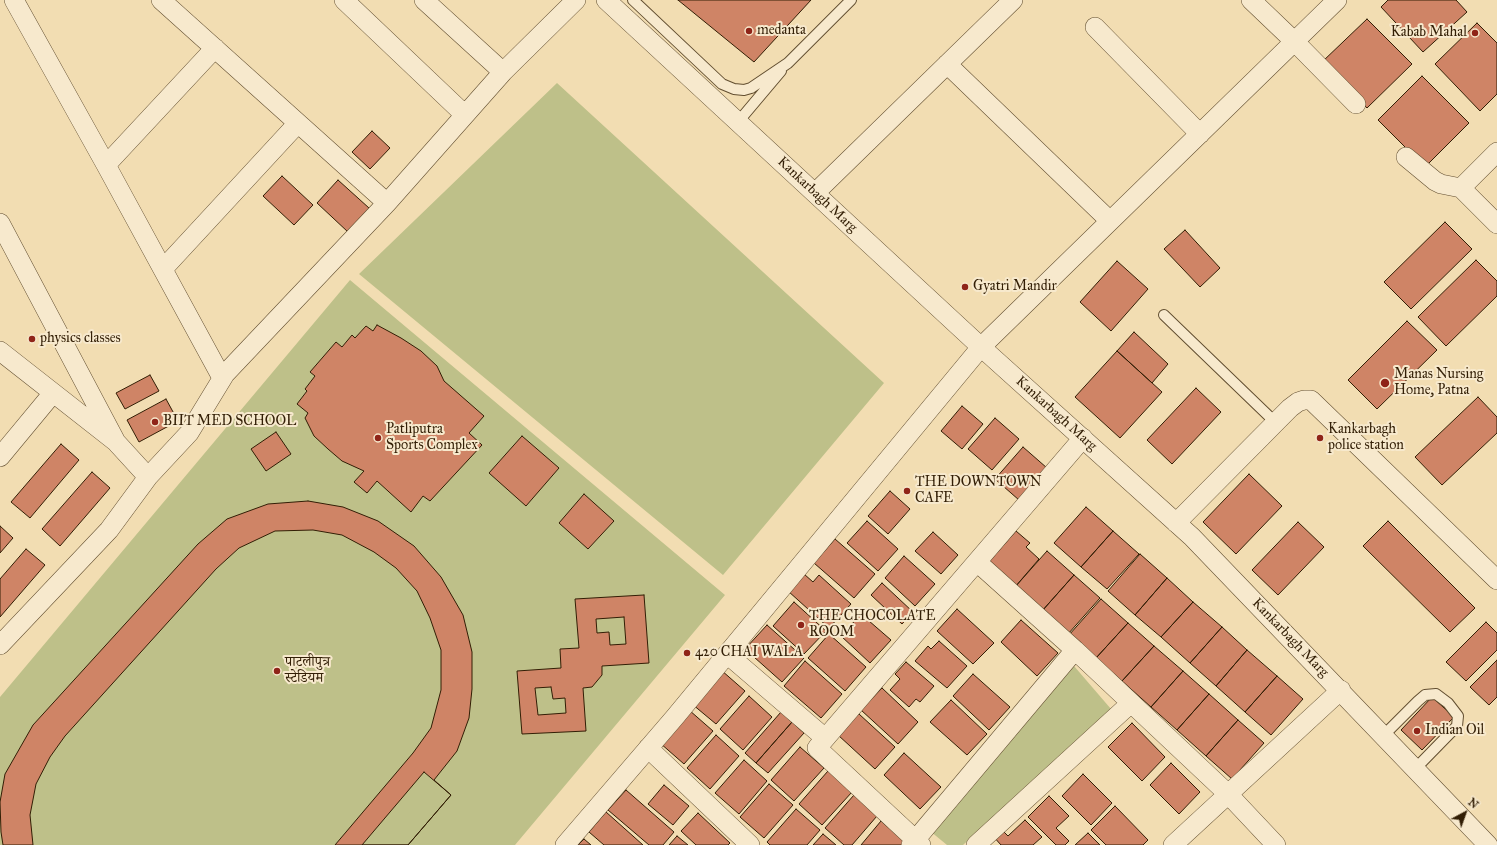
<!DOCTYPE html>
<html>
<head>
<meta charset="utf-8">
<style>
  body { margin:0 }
  #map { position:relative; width:1497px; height:845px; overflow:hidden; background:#f2ddb2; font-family:"IM FELL Great Primer",serif }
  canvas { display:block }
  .north { position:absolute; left:1445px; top:793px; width:40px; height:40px; -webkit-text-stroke:3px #f7e9cd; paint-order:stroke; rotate:41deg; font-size:11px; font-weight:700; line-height:16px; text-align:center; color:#321e05 }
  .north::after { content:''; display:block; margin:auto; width:14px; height:18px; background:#321e05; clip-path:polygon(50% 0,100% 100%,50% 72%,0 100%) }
</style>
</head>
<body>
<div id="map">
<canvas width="1497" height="845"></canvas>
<div class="north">N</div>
</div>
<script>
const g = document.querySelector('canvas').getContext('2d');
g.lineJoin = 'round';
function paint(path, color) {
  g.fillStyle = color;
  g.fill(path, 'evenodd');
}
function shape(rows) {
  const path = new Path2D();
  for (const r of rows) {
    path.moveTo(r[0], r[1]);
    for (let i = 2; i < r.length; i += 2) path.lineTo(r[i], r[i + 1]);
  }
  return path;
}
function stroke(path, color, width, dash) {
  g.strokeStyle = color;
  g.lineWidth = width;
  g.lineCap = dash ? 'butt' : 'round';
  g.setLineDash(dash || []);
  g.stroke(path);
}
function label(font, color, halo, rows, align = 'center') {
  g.font = font + ' "IM FELL Great Primer","Noto Serif Devanagari",serif';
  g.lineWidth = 4;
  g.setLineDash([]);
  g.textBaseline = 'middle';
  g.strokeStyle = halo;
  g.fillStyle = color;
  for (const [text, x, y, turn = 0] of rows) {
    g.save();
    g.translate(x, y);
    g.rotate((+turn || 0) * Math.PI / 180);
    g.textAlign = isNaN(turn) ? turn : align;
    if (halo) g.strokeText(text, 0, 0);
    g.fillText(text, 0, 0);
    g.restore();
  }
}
paint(shape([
  [557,83,884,383,723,575,359,274],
  [350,280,725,595,515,845,0,845,0,697],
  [1074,666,1111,709,963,845,947,845,930,831]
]), '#bec089');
const building = shape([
  [678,0,811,0,754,62,678,0],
  [1388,0,1456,0,1467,12,1423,52,1381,7,1388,0],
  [1367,19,1412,64,1367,108,1322,62,1367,19],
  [1477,23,1497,43,1497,94,1480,111,1435,64,1477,23],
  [1422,76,1469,123,1425,167,1378,120,1422,76],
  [372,131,390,148,370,169,352,152,372,131],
  [282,176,313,205,294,225,263,196,282,176],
  [338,180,369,208,348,232,317,203,338,180],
  [1445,222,1472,249,1411,309,1384,282,1445,222],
  [1185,230,1220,268,1200,287,1164,249,1185,230],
  [1476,260,1497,281,1497,296,1446,346,1418,317,1476,260],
  [1117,261,1148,289,1111,331,1080,302,1117,261],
  [1407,321,1437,350,1377,409,1348,380,1407,321],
  [377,325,401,338,421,351,437,366,444,381,484,416,469,433,482,445,430,501,423,496,411,512,377,481,367,493,354,482,364,471,342,461,328,449,314,436,305,418,308,413,297,404,307,391,305,389,315,376,310,372,336,342,342,347,352,335,355,338,366,326,373,331,377,325],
  [1134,332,1168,364,1152,383,1117,351,1134,332],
  [1117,351,1162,392,1120,438,1075,397,1117,351],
  [150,375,159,391,125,409,116,393,150,375],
  [1196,388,1221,412,1172,464,1147,440,1196,388],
  [1478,397,1497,417,1497,433,1442,485,1415,457,1478,397],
  [166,399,178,421,139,442,127,420,166,399],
  [962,406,983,424,962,449,941,431,962,406],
  [995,418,1019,439,992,470,968,449,995,418],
  [276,432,291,454,266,471,251,449,276,432],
  [522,436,559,468,526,506,489,473,522,436],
  [61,444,79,460,30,518,11,502,61,444],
  [1023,447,1047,468,1019,500,995,479,1023,447],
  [92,472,110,488,60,546,42,529,92,472],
  [1249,474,1282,506,1236,554,1203,522,1249,474],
  [890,491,910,509,888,534,868,516,890,491],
  [584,494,614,521,588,549,559,523,584,494],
  [308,501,343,507,378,521,414,546,441,577,463,615,472,652,472,689,469,718,457,751,434,780,451,795,408,845,335,845,413,753,431,728,441,690,441,650,430,618,417,591,396,568,374,552,342,535,313,530,275,531,239,548,216,569,65,736,50,757,36,784,30,815,33,845,3,845,1,832,0,802,5,774,33,725,198,544,227,519,268,504,308,501],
  [1086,507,1113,531,1081,567,1054,543,1086,507],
  [867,521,898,549,878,571,847,543,867,521],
  [1388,521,1475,608,1450,632,1363,546,1388,521],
  [1298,522,1324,547,1278,595,1252,570,1298,522],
  [0,526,13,538,0,553,0,526],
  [1016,531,1030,543,1026,547,1039,559,1015,587,988,563,1016,531],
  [1113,531,1139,554,1107,589,1081,567,1113,531],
  [933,532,958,555,941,574,915,551,933,532],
  [835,539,875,574,854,598,814,563,835,539],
  [26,549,45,565,0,617,0,579,26,549],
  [1047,551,1074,575,1042,611,1015,587,1047,551],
  [1140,554,1167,578,1135,615,1108,591,1140,554],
  [904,556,935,584,915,606,885,578,904,556],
  [804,574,813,582,819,575,851,604,829,628,788,591,804,574],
  [1074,575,1100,598,1068,634,1042,611,1074,575],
  [1167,578,1193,602,1161,637,1135,615,1167,578],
  [882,583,913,612,902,624,871,595,882,583],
  [644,595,649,663,602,666,602,675,592,687,583,688,586,731,522,734,517,671,561,668,560,649,579,648,575,599,644,595],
  [624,617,626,644,610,645,609,632,597,633,596,619,624,617],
  [551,687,553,699,565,698,566,713,538,715,535,688,551,687],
  [1101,599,1128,623,1096,658,1069,635,1101,599],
  [794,602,826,631,804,654,773,626,794,602],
  [1193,602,1222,627,1190,663,1161,637,1193,602],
  [957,609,994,643,973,664,937,631,957,609],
  [861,614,891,640,870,663,841,636,861,614],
  [1021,620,1058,653,1037,676,1001,642,1021,620],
  [1486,622,1497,633,1497,650,1466,681,1446,662,1486,622],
  [1128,623,1154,646,1122,681,1096,658,1128,623],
  [767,625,804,658,782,682,745,649,767,625],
  [1222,627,1247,650,1216,686,1190,663,1222,627],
  [829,634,866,667,845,691,808,658,829,634],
  [939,641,967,666,947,688,915,661,928,646,931,649,939,641],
  [1154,646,1183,671,1151,707,1122,681,1154,646],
  [1247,650,1277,676,1245,712,1216,686,1247,650],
  [1497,660,1497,697,1489,705,1470,687,1497,660],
  [805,661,842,694,821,718,784,686,805,661],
  [906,662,934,686,920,702,916,699,909,707,890,690,900,679,895,674,906,662],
  [721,670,745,691,716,724,692,704,721,670],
  [1183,671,1209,694,1177,730,1151,707,1183,671],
  [973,674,1010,707,989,730,953,696,973,674],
  [1277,676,1303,699,1271,735,1245,712,1277,676],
  [882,688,918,722,898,744,861,710,882,688],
  [1209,694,1238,720,1206,756,1177,730,1209,694],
  [749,696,772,717,743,750,720,729,749,696],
  [1432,697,1454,717,1422,750,1401,730,1432,697],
  [951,700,987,734,967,755,930,722,951,700],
  [689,710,713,731,684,764,660,743,689,710],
  [781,712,792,722,756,763,745,753,781,712],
  [859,714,895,747,875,769,838,735,859,714],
  [1238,720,1264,743,1232,779,1206,756,1238,720],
  [792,722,804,733,768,773,756,763,792,722],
  [1132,723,1165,757,1142,781,1108,747,1132,723],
  [716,735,739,756,710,789,687,768,716,735],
  [800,747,824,768,794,801,771,780,800,747],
  [904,753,941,787,920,809,884,775,904,753],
  [744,760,767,781,739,814,715,793,744,760],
  [1171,763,1200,792,1179,814,1150,785,1171,763],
  [828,771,852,792,822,825,799,804,828,771],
  [424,772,451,795,408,845,362,845,424,772],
  [1083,774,1112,803,1091,825,1062,796,1083,774],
  [769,784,793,805,764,838,740,817,769,784],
  [664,785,689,806,673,825,648,804,664,785],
  [626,790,674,832,663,845,649,845,608,810,626,790],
  [854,795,877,816,852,845,844,845,825,828,854,795],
  [1049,796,1069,816,1056,828,1069,841,1065,845,1056,845,1028,817,1049,796],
  [1115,806,1148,840,1143,845,1106,845,1091,830,1115,806],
  [796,809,820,830,807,845,770,845,767,842,796,809],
  [606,812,643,845,604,845,589,832,606,812],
  [698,813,730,843,728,845,696,845,681,831,698,813],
  [1025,820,1042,837,1033,845,1001,845,993,836,1001,829,1008,836,1025,820],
  [881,821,905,842,902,845,861,845,881,821],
  [1088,833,1100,845,1075,845,1088,833],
  [823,834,836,845,813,845,823,834],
  [677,836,688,845,669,845,677,836],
  [584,839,591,845,578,845,584,839]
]);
paint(building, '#cf8466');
stroke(building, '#321e05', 1);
const lane = shape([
  [633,0,722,84,734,89,744,90,751,88,788,63,851,0],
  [738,122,781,71],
  [1164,315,1276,423],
  [1384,735,1418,701,1425,695,1436,694,1448,703,1458,716,1457,726,1416,768]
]);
const street = shape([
  [14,0,106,165,222,378],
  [161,0,387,203],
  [344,0,465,115],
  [424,0,503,72],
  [606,0,981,347,1192,537,1488,845],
  [1251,0,1295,42,1356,104],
  [1095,27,1200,134],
  [947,64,1110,221],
  [1406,157,1435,181,1441,184,1461,188,1497,224],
  [106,165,215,48],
  [1461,188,1497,152],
  [815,193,1013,0],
  [0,223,116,442],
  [163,269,298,123],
  [0,351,116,442,148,477],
  [0,457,53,393],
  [1176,523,1290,408,1298,402,1304,400,1311,400,1497,580],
  [977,562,1075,650],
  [0,645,109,530,148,477,189,433,225,374,387,203,503,72,576,0],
  [727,654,825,738],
  [648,748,750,845],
  [565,845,675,717,981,347,1337,0],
  [911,845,1075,650,1228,794,1276,845],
  [921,845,817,748,1083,438],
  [976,845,1131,703],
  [1173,845,1341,690]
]);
stroke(lane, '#624e30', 12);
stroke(street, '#624e30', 20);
stroke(lane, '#f7e9cd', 10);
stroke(street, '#f7e9cd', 19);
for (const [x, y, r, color] of [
  [749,31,4,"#8f2418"],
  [1475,33,4,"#8f2418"],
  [965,287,4,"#8f2418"],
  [32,339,4,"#8f2418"],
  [1385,383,5,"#8f2418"],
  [155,422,4,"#8f2418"],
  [378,438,4,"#8f2418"],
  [1320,438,4,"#8f2418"],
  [907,491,4,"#8f2418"],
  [801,625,4,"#8f2418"],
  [687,653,4,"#8f2418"],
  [277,671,4,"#8f2418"],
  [1417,731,4,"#8f2418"]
]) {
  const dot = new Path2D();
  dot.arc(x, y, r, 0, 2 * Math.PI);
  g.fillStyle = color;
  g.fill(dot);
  stroke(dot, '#f7e9cd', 1.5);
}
label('14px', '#321e05', '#f7e9cd', [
  ["medanta",757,31],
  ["Kabab Mahal",1467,33,"right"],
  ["Gyatri Mandir",973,287],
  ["physics classes",40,339],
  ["Manas Nursing",1394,375],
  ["Home, Patna",1394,391],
  ["BIIT MED SCHOOL",163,422],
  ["Patliputra",386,430],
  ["Sports Complex",386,446],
  ["Kankarbagh",1328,430],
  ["police station",1328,446],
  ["THE DOWNTOWN",915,483],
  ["CAFE",915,499],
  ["THE CHOCOLATE",809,617],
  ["ROOM",809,633],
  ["420 CHAI WALA",695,653],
  ["पाटलीपुत्र",285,663],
  ["स्टेडियम",285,679],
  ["Indian Oil",1425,731]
], 'left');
label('14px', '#321e05', '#f7e9cd', [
  ["Kankarbagh Marg",817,195,43],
  ["Kankarbagh Marg",1056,414,42],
  ["Kankarbagh Marg",1290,638,46]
]);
</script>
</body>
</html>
